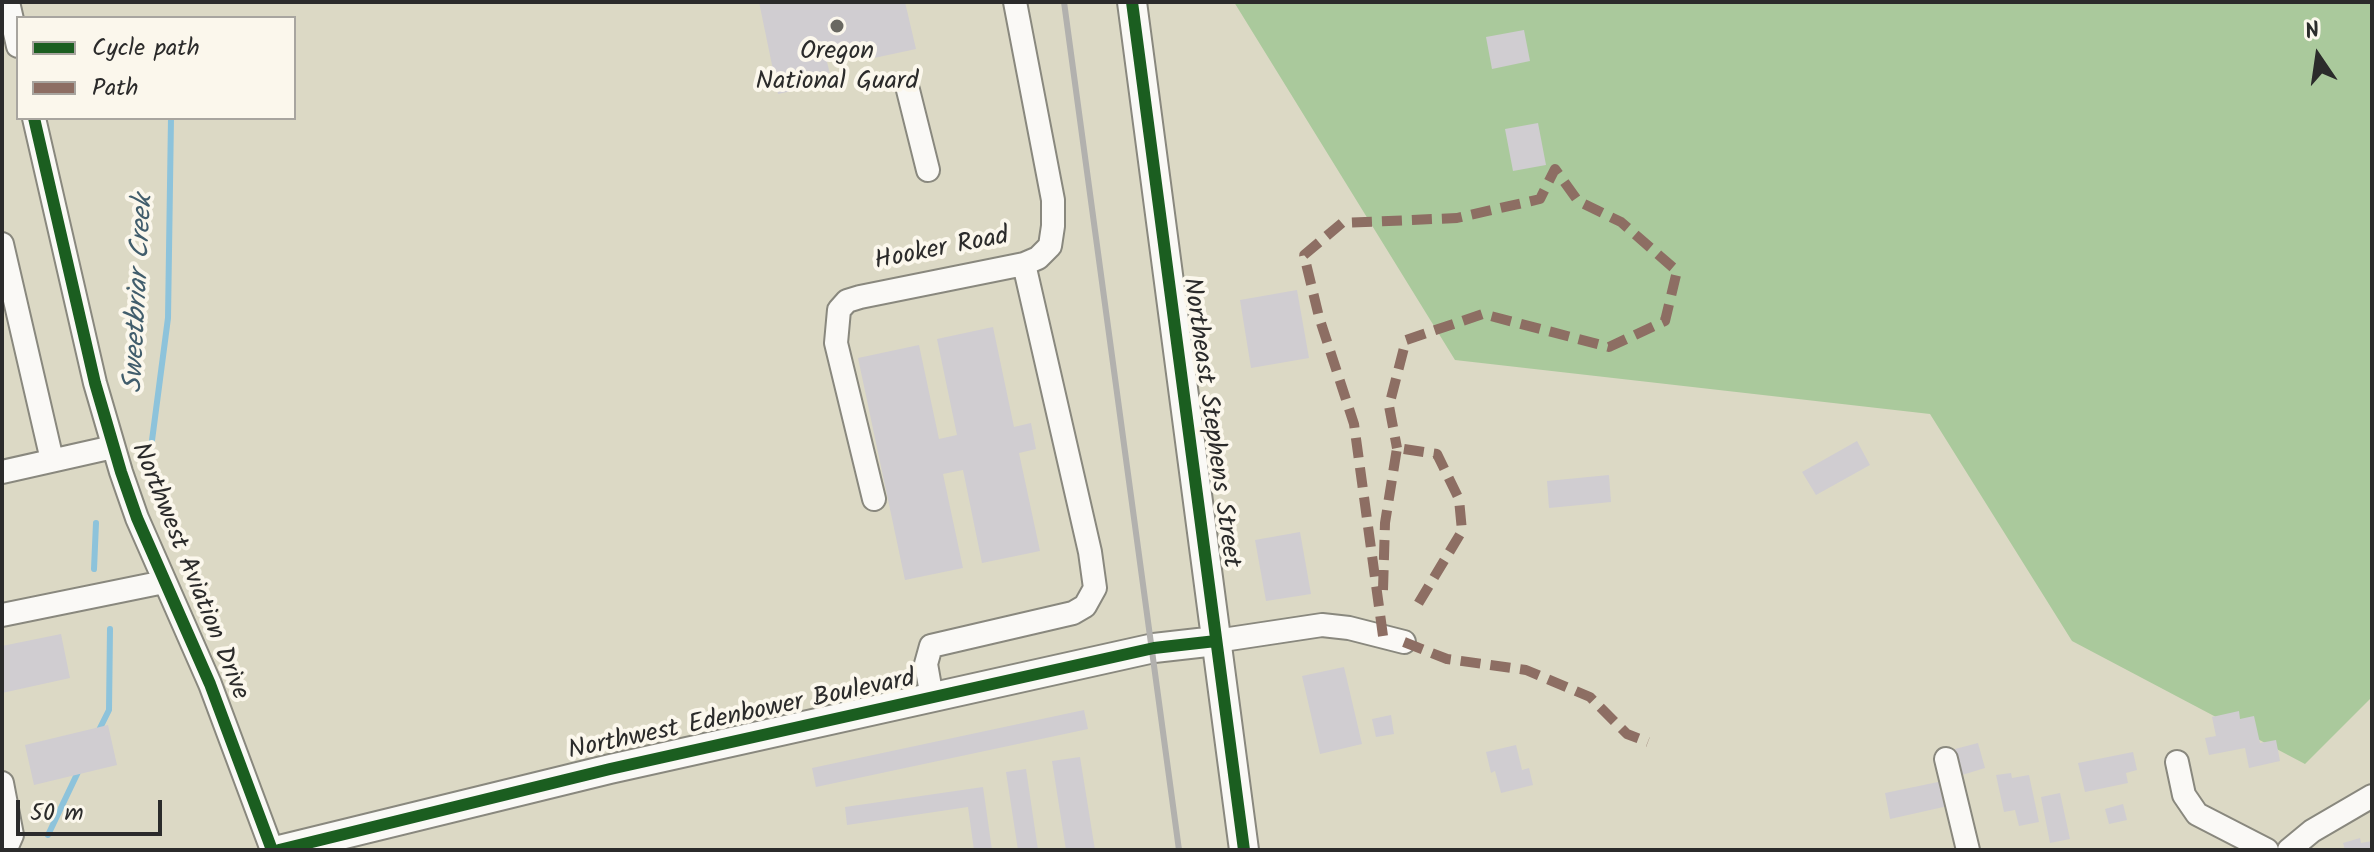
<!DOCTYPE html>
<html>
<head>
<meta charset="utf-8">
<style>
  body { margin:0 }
  #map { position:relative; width:2374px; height:852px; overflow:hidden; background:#dcd9c5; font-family:Kalam,sans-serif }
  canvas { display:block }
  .frame { position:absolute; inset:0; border:4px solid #2b2b2b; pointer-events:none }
  .legend { position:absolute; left:16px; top:16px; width:280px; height:104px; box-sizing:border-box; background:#fbf7ec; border:2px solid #a8a59f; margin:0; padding:10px 14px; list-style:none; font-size:24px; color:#2b2b2b }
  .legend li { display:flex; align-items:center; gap:16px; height:40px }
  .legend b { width:40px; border:2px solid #a8a59f }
  .north { position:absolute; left:2278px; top:16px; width:80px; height:80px; -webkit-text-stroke:6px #fbf7ec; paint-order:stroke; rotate:347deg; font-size:22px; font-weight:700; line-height:32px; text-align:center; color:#2b2b2b }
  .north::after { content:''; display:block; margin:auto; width:28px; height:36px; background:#2b2b2b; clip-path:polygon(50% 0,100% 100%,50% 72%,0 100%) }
  .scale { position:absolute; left:16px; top:800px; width:146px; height:36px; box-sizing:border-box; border:4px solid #2b2b2b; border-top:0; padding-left:10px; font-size:24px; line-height:28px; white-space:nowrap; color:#2b2b2b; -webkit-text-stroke:6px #fbf7ec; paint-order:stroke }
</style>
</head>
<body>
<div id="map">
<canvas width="2374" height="852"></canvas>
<div class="frame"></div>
<ul class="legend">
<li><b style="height:10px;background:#1b5e20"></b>Cycle path</li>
<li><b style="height:10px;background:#8d6e63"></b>Path</li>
</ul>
<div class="north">N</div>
<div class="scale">50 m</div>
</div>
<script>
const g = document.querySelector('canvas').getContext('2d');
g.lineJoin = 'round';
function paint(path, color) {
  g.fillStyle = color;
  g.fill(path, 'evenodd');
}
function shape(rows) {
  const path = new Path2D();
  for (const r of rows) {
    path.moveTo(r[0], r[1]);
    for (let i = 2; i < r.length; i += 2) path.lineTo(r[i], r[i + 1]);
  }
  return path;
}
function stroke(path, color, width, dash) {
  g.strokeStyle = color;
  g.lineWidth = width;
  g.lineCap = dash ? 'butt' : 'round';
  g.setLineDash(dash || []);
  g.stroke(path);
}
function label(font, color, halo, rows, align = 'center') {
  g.font = font + ' Kalam,sans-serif';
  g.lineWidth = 8;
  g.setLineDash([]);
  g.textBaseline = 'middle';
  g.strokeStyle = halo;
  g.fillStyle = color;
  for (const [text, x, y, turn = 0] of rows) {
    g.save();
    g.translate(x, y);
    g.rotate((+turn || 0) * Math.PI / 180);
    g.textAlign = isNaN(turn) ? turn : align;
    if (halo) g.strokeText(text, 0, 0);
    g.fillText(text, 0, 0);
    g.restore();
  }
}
paint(shape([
  [1234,2,2372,2,2372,697,2305,764,2072,641,1930,414,1455,360]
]), '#aac99c');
stroke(shape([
  [148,471,168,318,171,118],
  [94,569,96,523],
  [97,734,109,710,110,629],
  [48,835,79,770]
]), '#8dc3db', 6);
paint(shape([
  [759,2,905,2,916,49,874,58,872,52,827,62,832,82,778,94],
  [1524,30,1530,61,1492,69,1486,37],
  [1538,123,1546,165,1513,171,1505,129],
  [1297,290,1309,358,1251,368,1240,300],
  [993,327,1014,427,1031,423,1036,449,1019,453,1040,551,982,563,963,470,943,474,963,568,905,580,858,358,919,345,939,439,957,435,937,339],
  [1857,441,1870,465,1816,495,1802,472],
  [1609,475,1611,502,1549,508,1547,481],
  [1300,532,1311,594,1266,601,1255,540],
  [61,634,70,678,2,693,2,646],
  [1344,667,1362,744,1320,754,1302,676],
  [1084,710,1088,729,816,787,812,768],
  [2239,711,2240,719,2254,716,2260,743,2276,740,2280,761,2249,768,2245,748,2209,755,2205,738,2216,736,2212,717],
  [1391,715,1394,734,1376,737,1372,719],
  [108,725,117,765,34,785,25,745],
  [1978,743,1985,768,1962,775,1955,749],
  [1516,745,1522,770,1529,768,1533,785,1501,793,1495,771,1491,773,1486,752],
  [2133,752,2137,770,2126,773,2128,783,2085,792,2078,763],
  [1080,757,1095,850,1066,850,1052,761],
  [1026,769,1038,850,1018,850,1006,772],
  [2011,773,2012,778,2029,775,2039,822,2019,826,2015,810,2004,812,1996,775],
  [1943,781,1948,806,1890,819,1885,793],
  [983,787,992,850,974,850,968,807,847,825,845,807],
  [2060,793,2070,839,2050,843,2041,797],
  [2123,804,2127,820,2109,824,2105,809],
  [2360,838,2361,843,2372,841,2372,850,2345,850,2343,843]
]), '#d0cdd1');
const minor = shape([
  [8,2,18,46],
  [908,90,928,170],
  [34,118,95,383,121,472,137,518,210,684,272,850],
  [2,244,52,460],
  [2,472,113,447],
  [874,499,836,343,839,310,847,301,860,297,1024,264,1038,258,1050,246,1053,226,1053,200,1015,2],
  [2,615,164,582],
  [1216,641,1322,625,1349,628,1404,642],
  [932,698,926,664,931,646,1073,613,1085,606,1095,588,1090,552,1024,264],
  [1946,759,1968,850],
  [2177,762,2184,795,2197,814,2267,850],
  [2,783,12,835,8,844,2,847],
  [2289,850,2312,831,2372,796]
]);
const major = shape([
  [1132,2,1244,850],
  [279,850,610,769,1154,648,1216,641]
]);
stroke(minor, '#89887e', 26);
stroke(major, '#89887e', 32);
stroke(minor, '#faf9f6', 22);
stroke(major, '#faf9f6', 28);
stroke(shape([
  [1064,2,1179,850]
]), '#b2b1ae', 6);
stroke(shape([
  [1383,590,1385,523,1397,448,1437,454,1459,499,1462,531,1415,609],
  [1383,636,1354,424,1319,317,1304,255,1342,223,1457,218,1540,199,1555,169,1578,201,1621,222,1677,271,1665,321,1609,347,1483,314,1406,340,1389,406,1397,448],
  [1404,642,1447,659,1526,670,1590,697,1627,734,1648,742]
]), '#8d6e63', 10, [20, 10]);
stroke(shape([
  [1132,2,1244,850],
  [34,118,95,383,121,472,137,518,210,684,272,850],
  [279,850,610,769,1154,648,1216,641]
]), '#1b5e20', 12);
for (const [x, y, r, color] of [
  [837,26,8,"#696861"]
]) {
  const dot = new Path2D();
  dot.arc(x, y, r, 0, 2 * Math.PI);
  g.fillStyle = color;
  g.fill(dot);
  stroke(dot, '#fbf7ec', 3);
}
label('26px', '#2b2b2b', '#fbf7ec', [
  ["Oregon",837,54],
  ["National Guard",837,84]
]);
label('26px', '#2b2b2b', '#fbf7ec', [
  ["Hooker Road",942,251,-11],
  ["Northeast Stephens Street",1209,423,82],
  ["Northwest Aviation Drive",188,572,68],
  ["Northwest Edenbower Boulevard",742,717,-12]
]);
label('italic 28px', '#415d6c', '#fbf7ec', [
  ["Sweetbriar Creek",141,294,-87]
]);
</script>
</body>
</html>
